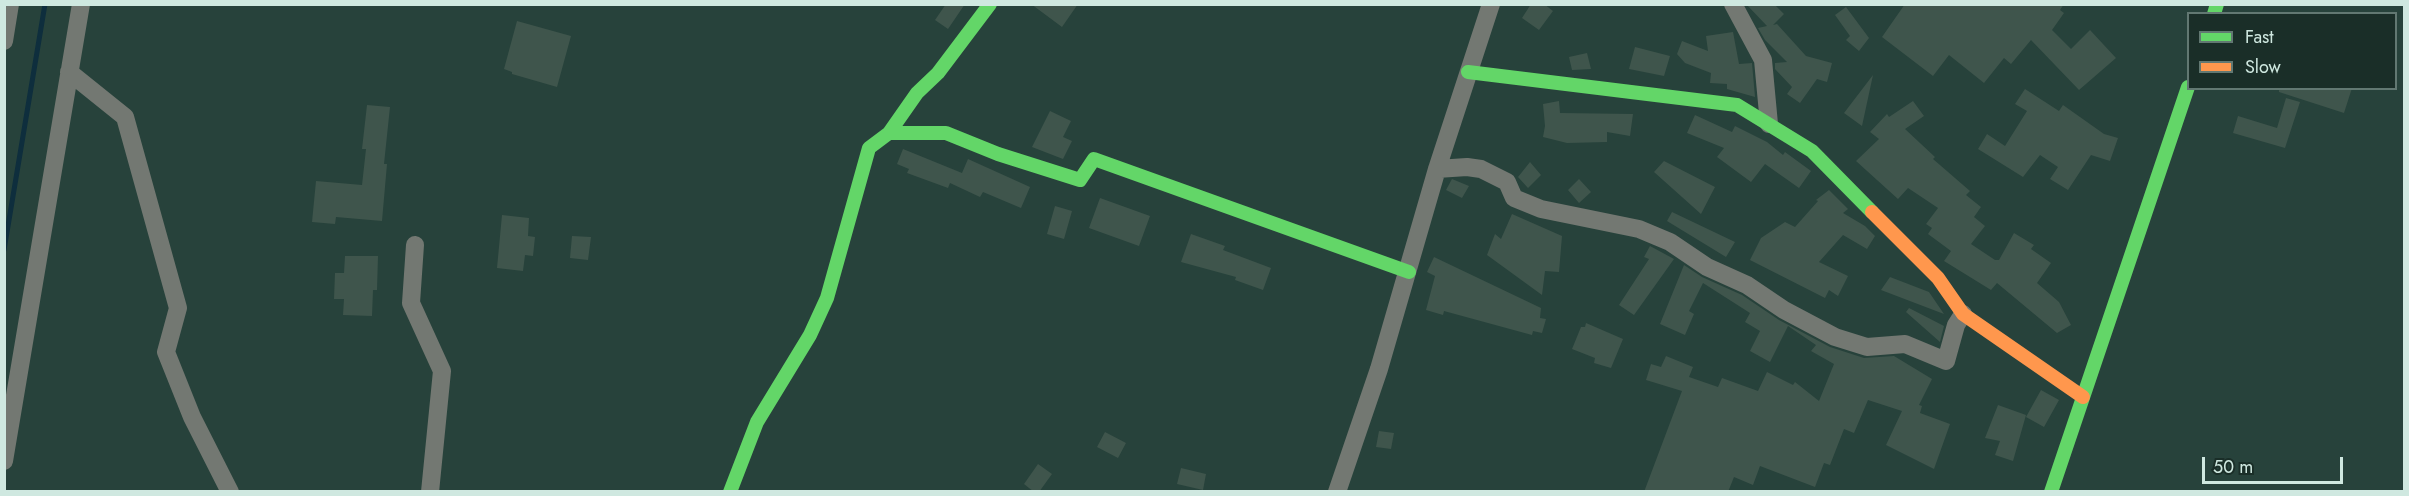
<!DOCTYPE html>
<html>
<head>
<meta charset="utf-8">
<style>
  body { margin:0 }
  #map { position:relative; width:2409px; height:496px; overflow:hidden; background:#27423b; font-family:Jost,sans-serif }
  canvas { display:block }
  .frame { position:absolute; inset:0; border:6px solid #cfe8e0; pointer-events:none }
  .legend { position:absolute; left:2187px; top:12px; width:210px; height:78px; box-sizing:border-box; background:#1a2e28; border:2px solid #627872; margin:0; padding:8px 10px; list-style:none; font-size:18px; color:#cfe8e0 }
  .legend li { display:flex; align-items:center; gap:12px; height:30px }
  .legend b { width:30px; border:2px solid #627872 }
  .scale { position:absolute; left:2202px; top:457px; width:141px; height:27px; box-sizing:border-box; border:3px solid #cfe8e0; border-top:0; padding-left:8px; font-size:18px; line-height:21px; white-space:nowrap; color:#cfe8e0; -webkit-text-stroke:4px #1a2e28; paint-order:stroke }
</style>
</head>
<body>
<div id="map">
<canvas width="2409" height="496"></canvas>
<div class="frame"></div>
<ul class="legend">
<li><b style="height:8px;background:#63d668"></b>Fast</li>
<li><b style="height:8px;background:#ff974d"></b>Slow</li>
</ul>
<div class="scale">50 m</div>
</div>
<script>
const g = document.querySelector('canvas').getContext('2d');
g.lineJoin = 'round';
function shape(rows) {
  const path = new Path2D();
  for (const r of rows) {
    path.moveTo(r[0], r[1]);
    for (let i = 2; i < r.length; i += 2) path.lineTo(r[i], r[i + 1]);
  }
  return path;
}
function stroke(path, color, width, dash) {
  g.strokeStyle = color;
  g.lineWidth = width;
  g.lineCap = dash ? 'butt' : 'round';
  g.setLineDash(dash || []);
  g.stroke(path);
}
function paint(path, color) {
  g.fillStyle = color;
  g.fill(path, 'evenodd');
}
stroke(shape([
  [4,250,45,4]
]), '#0e2e3d', 5);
paint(shape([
  [946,4,965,4,948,29,935,20],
  [1031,4,1078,4,1062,27],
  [1531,4,1544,4,1553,11,1539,30,1522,18],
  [1746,4,1774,4,1784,14,1773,25,1777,24,1806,56,1832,63,1827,82,1817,79,1800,103,1787,94,1792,87,1775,69,1775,63,1787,62,1765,40,1758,28,1767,26],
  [1905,4,2064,4,2060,10,2064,13,2052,30,2071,49,2090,30,2116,58,2079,90,2031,40,2011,64,2004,58,1984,83,1949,55,1933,76,1882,37],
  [1846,7,1869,38,1859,51,1846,40,1850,36,1835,15],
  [517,21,571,36,557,87,512,74,512,72,504,69],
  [1733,32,1739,64,1752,63,1755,97,1727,89,1727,84,1710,83,1711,73,1685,63,1677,54,1682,41,1708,51,1706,36],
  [1635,47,1670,56,1664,76,1629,69],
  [1587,53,1591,69,1572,70,1569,57],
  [1873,75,1862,126,1844,113],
  [2279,88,2352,88,2344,113,2279,92],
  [2025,89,2059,111,2063,105,2104,134,2118,138,2110,161,2091,155,2068,190,2050,179,2058,167,2040,155,2023,177,1978,149,1987,134,2005,146,2027,111,2015,104],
  [2286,98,2300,102,2285,148,2233,133,2238,116,2277,128],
  [1559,101,1560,113,1633,114,1630,136,1607,132,1607,142,1567,143,1543,137,1545,126,1543,104],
  [1913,101,1924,116,1905,129,1935,157,1933,159,1970,191,1966,195,1981,207,1974,217,1985,226,1971,244,1995,260,1999,260,2014,233,2034,245,2031,249,2051,263,2037,283,2059,302,2071,325,2057,333,1997,283,1991,290,1944,261,1951,251,1928,234,1932,228,1926,224,1938,208,1908,188,1898,199,1856,161,1879,139,1870,132,1887,114,1889,117],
  [367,105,390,107,384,164,387,164,382,221,336,217,335,224,312,222,316,181,362,185,366,149,362,149],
  [1050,111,1071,121,1063,137,1072,141,1063,159,1032,147],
  [1695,115,1732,132,1735,126,1767,142,1783,155,1785,152,1811,171,1799,188,1765,164,1751,182,1717,157,1724,148,1687,133],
  [903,149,962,173,968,159,1030,187,1021,208,983,192,980,197,950,183,948,188,907,173,909,169,897,164],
  [1664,161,1715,187,1701,214,1654,172],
  [1530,162,1541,175,1528,188,1518,177],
  [1452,179,1469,186,1462,198,1446,190],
  [1579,179,1591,192,1579,203,1568,190],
  [1829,190,1848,209,1843,213,1865,226,1875,236,1867,249,1843,235,1819,262,1848,276,1838,296,1829,290,1825,298,1750,260,1761,238,1785,222,1795,227,1818,201,1816,200],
  [1100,198,1150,216,1139,246,1089,228],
  [1055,206,1072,211,1064,239,1047,234],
  [1672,212,1735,242,1726,257,1667,221],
  [1512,214,1562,236,1559,272,1545,271,1542,295,1487,255,1495,234,1501,239],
  [502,215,529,218,528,236,535,237,533,256,525,255,523,271,497,268],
  [1191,234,1225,246,1223,250,1271,268,1263,290,1235,280,1236,277,1181,262],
  [572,236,591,237,588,260,570,258],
  [1650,246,1674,259,1634,315,1619,305,1649,259,1644,257],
  [345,256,378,256,377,290,373,290,372,316,343,315,344,299,334,299,335,273,344,273],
  [1434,257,1541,308,1540,318,1546,319,1542,333,1533,331,1532,335,1444,311,1443,315,1426,310,1435,276,1427,272],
  [1684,265,1702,277,1742,295,1779,320,1830,347,1864,358,1894,356,1932,379,1919,405,1922,406,1920,413,1950,424,1934,469,1886,445,1902,411,1868,400,1854,433,1844,429,1830,465,1824,463,1815,487,1760,466,1753,485,1734,477,1728,492,1644,492,1682,391,1646,380,1651,364,1661,367,1666,356,1693,367,1689,377,1718,387,1722,378,1758,391,1767,372,1793,385,1795,382,1819,401,1834,364,1811,351,1816,345,1788,326,1770,362,1750,351,1760,331,1745,322,1750,313,1703,283,1689,311,1694,314,1685,335,1660,324],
  [1890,277,1929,292,1944,314,1881,290],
  [1909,308,1944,326,1940,342,1906,312],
  [1586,323,1623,339,1611,368,1594,363,1595,358,1572,349,1581,327,1585,327],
  [2041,390,2059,400,2044,427,2026,417],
  [1998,405,2026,415,2013,461,1995,455,2000,441,1985,438],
  [1379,431,1394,433,1391,449,1376,447],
  [1105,432,1126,443,1118,458,1097,447],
  [1038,464,1052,474,1039,492,1034,492,1024,484],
  [1181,468,1206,474,1203,490,1177,484]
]), '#3f554c');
stroke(shape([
  [1733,4,1763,60,1769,124],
  [4,41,10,4],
  [69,72,125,117,178,308,166,352,192,417,230,492],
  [1437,169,1467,167,1481,169,1507,182,1514,198,1541,209,1639,229,1670,242,1707,267,1747,285,1784,310,1835,337,1867,347,1905,344,1946,361,1956,325,1963,314],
  [415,245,411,303,442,371,430,492],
  [4,461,81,4],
  [1337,492,1379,369,1437,169,1491,4]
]), '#737872', 18);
stroke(shape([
  [2214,14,2217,4],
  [1468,72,1737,105,1812,151,1872,212],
  [889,133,946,133,998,154,1080,180,1094,159,1409,272],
  [730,492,757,422,810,335,827,298,869,148,889,133,917,93,938,73,990,4],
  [2051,492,2188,87]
]), '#63d668', 14);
stroke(shape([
  [1872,212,1938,278,1963,314,2083,397]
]), '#ff974d', 14);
</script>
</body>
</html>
